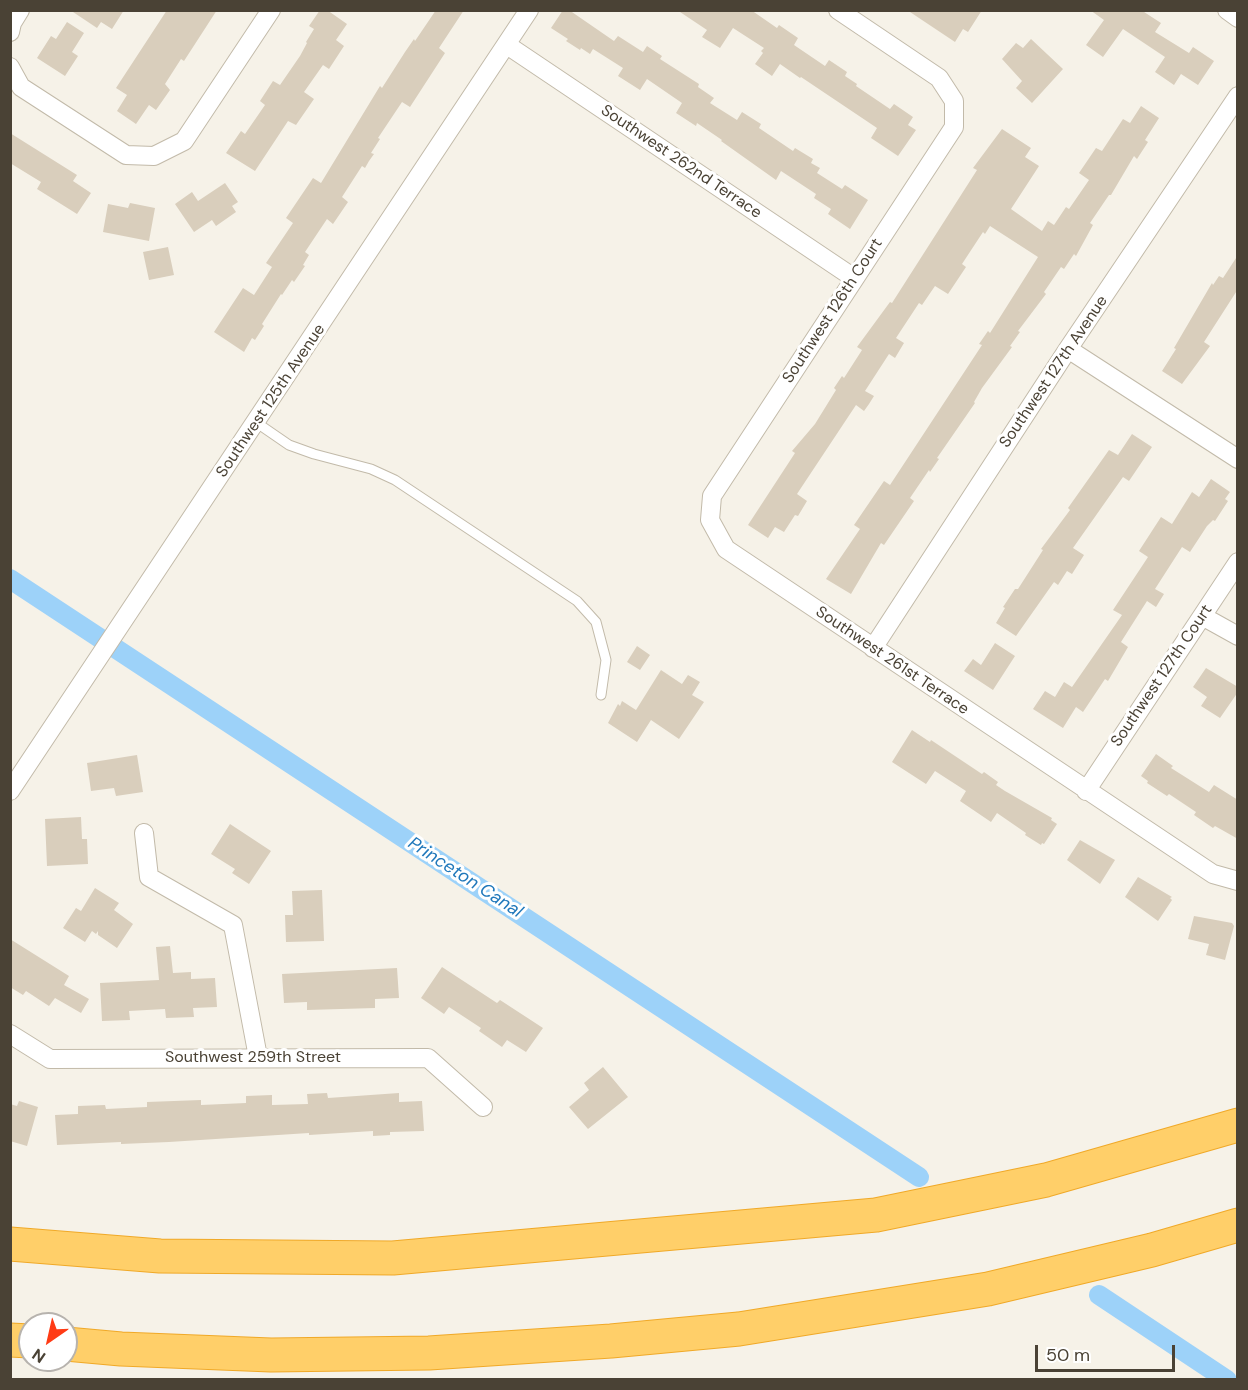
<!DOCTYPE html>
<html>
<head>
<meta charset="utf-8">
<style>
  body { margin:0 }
  #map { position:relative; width:1248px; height:1390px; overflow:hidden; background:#f6f2e8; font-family:"DM Sans",sans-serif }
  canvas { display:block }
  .frame { position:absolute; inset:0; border:12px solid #4a4235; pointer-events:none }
  .north { position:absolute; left:18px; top:1312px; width:60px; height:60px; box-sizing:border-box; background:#fff; border:2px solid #b7b3ae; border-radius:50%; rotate:214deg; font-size:16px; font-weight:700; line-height:24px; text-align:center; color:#4a4235 }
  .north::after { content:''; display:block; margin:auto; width:21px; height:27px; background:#ff3b15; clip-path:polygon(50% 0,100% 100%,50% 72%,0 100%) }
  .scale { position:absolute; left:1035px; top:1345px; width:140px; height:27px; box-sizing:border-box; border:3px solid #4a4235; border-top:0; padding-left:8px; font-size:18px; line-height:21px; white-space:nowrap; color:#4a4235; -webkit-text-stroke:4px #fff; paint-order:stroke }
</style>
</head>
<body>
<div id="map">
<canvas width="1248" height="1390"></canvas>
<div class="frame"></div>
<div class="north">N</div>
<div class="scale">50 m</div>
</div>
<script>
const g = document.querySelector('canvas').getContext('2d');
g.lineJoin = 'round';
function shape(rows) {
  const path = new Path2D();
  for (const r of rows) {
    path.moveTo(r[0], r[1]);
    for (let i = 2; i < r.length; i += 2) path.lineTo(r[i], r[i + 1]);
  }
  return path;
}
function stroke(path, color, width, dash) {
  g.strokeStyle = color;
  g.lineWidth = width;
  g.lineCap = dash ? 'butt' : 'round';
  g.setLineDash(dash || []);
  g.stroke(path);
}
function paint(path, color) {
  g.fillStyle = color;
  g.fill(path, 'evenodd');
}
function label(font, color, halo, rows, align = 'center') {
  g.font = font + ' "DM Sans",sans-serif';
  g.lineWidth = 6;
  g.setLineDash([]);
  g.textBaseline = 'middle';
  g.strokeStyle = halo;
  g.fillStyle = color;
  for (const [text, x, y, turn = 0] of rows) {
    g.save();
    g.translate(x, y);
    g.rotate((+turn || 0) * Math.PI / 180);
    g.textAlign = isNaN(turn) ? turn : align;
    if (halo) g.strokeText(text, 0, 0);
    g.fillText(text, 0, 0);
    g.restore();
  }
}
stroke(shape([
  [10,579,919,1177],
  [1099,1295,1227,1380]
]), '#9dd2f9', 20);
paint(shape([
  [70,10,124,10,112,29,101,22,97,28],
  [167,10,217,10,184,61,181,59,165,84,170,90,156,110,149,105,136,124,117,111,127,95,116,88],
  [320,10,327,10,347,24,336,40,344,46,329,69,323,65,304,92,314,99,296,125,288,121,255,171,226,153,241,131,245,134,265,105,260,101,273,81,280,85,300,56,307,43,306,42,314,29,309,26],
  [436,10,464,10,439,48,445,53,410,107,402,102,378,138,380,139,371,153,374,154,369,161,365,168,362,166,342,197,348,202,333,224,327,219,305,252,309,255,303,265,305,266,294,282,292,280,282,295,281,294,262,324,264,326,255,340,252,338,244,352,214,332,243,288,254,295,272,267,266,263,293,223,286,218,313,178,321,183,380,86,382,88,405,52,414,39,415,41],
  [563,10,569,10,614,41,618,36,643,52,647,46,662,56,660,59,699,84,698,87,714,98,710,103,737,120,742,112,761,124,759,128,793,151,795,148,813,159,811,163,820,168,817,173,842,189,845,185,868,200,850,229,828,214,831,209,814,198,816,194,781,171,776,180,721,141,722,140,697,123,696,126,676,113,682,103,647,79,640,90,618,76,623,68,593,49,590,54,581,48,580,50,566,41,568,39,551,28],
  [677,10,751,10,777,28,779,25,798,38,794,45,825,66,829,60,847,72,845,76,857,84,856,86,890,109,894,104,913,117,908,125,916,130,898,156,871,138,877,128,801,77,800,78,780,64,772,76,755,64,763,53,761,51,764,48,733,28,720,48,702,37,707,30],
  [907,10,982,10,968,32,963,29,955,42],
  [1090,10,1141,10,1161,23,1155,32,1189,53,1193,47,1214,61,1198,85,1181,74,1174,85,1155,72,1165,57,1123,29,1103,57,1086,45,1104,20],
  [67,22,84,33,72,52,78,56,65,76,37,58,51,36,56,39],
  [1031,39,1063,69,1032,103,1016,88,1022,81,1002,59,1016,43,1023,48],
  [1141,106,1159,118,1145,140,1148,142,1137,159,1134,156,1111,195,1109,195,1090,223,1093,225,1076,256,1074,254,1064,269,1061,267,1044,292,1046,294,1018,331,1020,332,1010,346,1012,347,982,388,974,402,975,403,937,458,939,459,930,472,929,470,910,498,914,501,884,545,881,543,851,594,826,579,860,529,854,525,884,481,890,485,982,345,979,344,988,331,990,333,1038,257,990,226,985,234,983,232,962,264,966,267,948,294,935,286,922,305,919,303,896,338,904,343,895,358,889,354,865,391,874,396,869,404,864,411,856,405,797,494,807,501,798,516,795,515,784,532,775,527,768,538,748,525,795,453,792,451,815,424,836,390,834,388,842,376,844,378,862,350,857,347,890,302,892,303,977,170,973,168,1002,129,1031,148,1025,157,1039,166,1011,209,1042,231,1048,221,1054,225,1066,207,1069,209,1089,180,1079,173,1096,148,1102,151,1123,119,1130,123],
  [10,133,77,175,73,181,91,193,77,214,37,189,41,182,10,163],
  [225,183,238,202,232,206,236,212,216,226,212,220,194,232,175,204,192,192,198,201],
  [130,203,155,208,149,241,103,232,108,204,128,208],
  [168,247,174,275,149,280,143,252],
  [1238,255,1238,289,1204,342,1210,346,1182,384,1162,371,1176,349,1174,348,1212,283,1213,285,1219,276,1223,278],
  [1132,434,1152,447,1129,481,1123,477,1073,548,1084,555,1072,574,1067,571,1058,585,1054,582,1016,636,996,623,1005,608,1003,607,1015,589,1018,589,1043,550,1041,549,1070,510,1068,508,1109,450,1118,455],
  [1211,479,1230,492,1225,499,1228,501,1215,521,1213,520,1207,526,1190,552,1182,547,1155,589,1164,594,1156,607,1147,601,1121,642,1128,647,1108,681,1105,679,1083,712,1076,707,1063,728,1033,709,1045,691,1055,697,1064,682,1072,687,1122,615,1113,610,1148,557,1139,551,1161,517,1172,524,1192,492,1199,497],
  [995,643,1015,656,993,690,964,671,973,659,981,665],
  [637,646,650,655,640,670,627,662],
  [1206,668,1238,687,1238,692,1220,718,1201,706,1207,697,1193,687],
  [661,670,682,684,688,675,700,682,692,695,704,702,679,739,651,720,637,742,608,723,618,704,620,706,622,701,636,710],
  [912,730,930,742,931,740,982,774,984,772,998,782,996,785,1005,791,1052,818,1051,820,1057,824,1044,844,1042,843,1041,845,1025,835,1026,833,997,813,991,822,960,801,966,791,935,771,926,784,892,762],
  [1156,754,1173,766,1171,768,1209,792,1214,785,1238,800,1238,839,1215,826,1213,828,1194,815,1196,812,1169,794,1167,796,1147,783,1148,781,1141,776],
  [137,755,143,792,116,796,114,788,91,791,87,763],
  [81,817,82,839,87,839,88,864,47,866,45,819],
  [230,824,271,851,249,884,232,873,235,869,211,854],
  [1080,840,1115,860,1100,884,1067,860],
  [1138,877,1172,897,1170,898,1172,900,1158,921,1125,897],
  [95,888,119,903,114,910,133,924,117,948,98,935,98,931,96,934,92,931,85,942,63,928,76,908,81,911],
  [322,890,324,941,286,942,285,915,293,915,292,891],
  [1194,916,1232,923,1234,926,1225,960,1206,955,1209,944,1188,939],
  [10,939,69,976,64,985,89,999,81,1013,55,998,49,1006,26,991,23,995,10,987],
  [170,946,173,973,191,972,191,979,215,978,217,1007,193,1008,194,1017,166,1018,165,1009,129,1011,130,1020,102,1021,100,983,159,980,156,947],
  [442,967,497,1003,500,1000,543,1028,526,1052,507,1040,502,1047,479,1031,481,1028,449,1007,444,1014,421,998],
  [397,968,399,998,375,999,375,1008,307,1010,307,1002,284,1003,282,974],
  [603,1067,628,1097,588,1129,569,1107,589,1090,584,1083],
  [327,1093,328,1098,399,1093,399,1102,422,1101,424,1131,390,1132,390,1135,373,1136,373,1131,309,1135,309,1133,169,1142,121,1144,121,1142,57,1145,55,1115,78,1114,78,1106,105,1105,106,1109,147,1107,147,1102,201,1100,201,1105,246,1103,246,1096,272,1095,272,1105,308,1104,307,1094],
  [19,1101,38,1107,27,1146,10,1141,10,1104,17,1106]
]), '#d9cebc');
const lane = shape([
  [257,423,289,445,314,454,371,469,395,480,577,601,596,622,606,660,601,695]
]);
const street = shape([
  [838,10,939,78,954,101,954,127,712,496,710,520,726,549,1213,874,1238,881],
  [1227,10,1238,18],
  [10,32,12,23,20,10],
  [507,45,854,278],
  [10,67,21,87,126,155,154,156,184,141,271,10],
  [1068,349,1238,459],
  [1202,616,1238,636],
  [873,648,1068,349,1238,96],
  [10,791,529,10],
  [1086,791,1238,562],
  [144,833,149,877,233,925,258,1057],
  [10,1034,50,1059,428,1058,483,1107]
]);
const highway = shape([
  [10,1244,160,1256,393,1258,876,1215,1046,1180,1238,1125],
  [10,1340,30,1341],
  [66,1344,121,1349,271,1355,429,1353,611,1341,739,1329,988,1289,1152,1250,1238,1225]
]);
stroke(lane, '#c2baa9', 11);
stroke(street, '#c2baa9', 20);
stroke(highway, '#f0a928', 35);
stroke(lane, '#fff', 9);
stroke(street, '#fff', 18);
stroke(highway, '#ffcf69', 33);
label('16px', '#4a4235', '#fff', [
  ["Southwest 262nd Terrace",681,162,34],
  ["Southwest 126th Court",833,311,-57],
  ["Southwest 127th Avenue",1054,372,-56],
  ["Southwest 125th Avenue",271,401,-56],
  ["Southwest 261st Terrace",892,661,34],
  ["Southwest 127th Court",1162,676,-56],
  ["Southwest 259th Street",253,1058]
]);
label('italic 18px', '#2078bb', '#fff', [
  ["Princeton Canal",465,878,33]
]);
</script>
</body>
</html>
